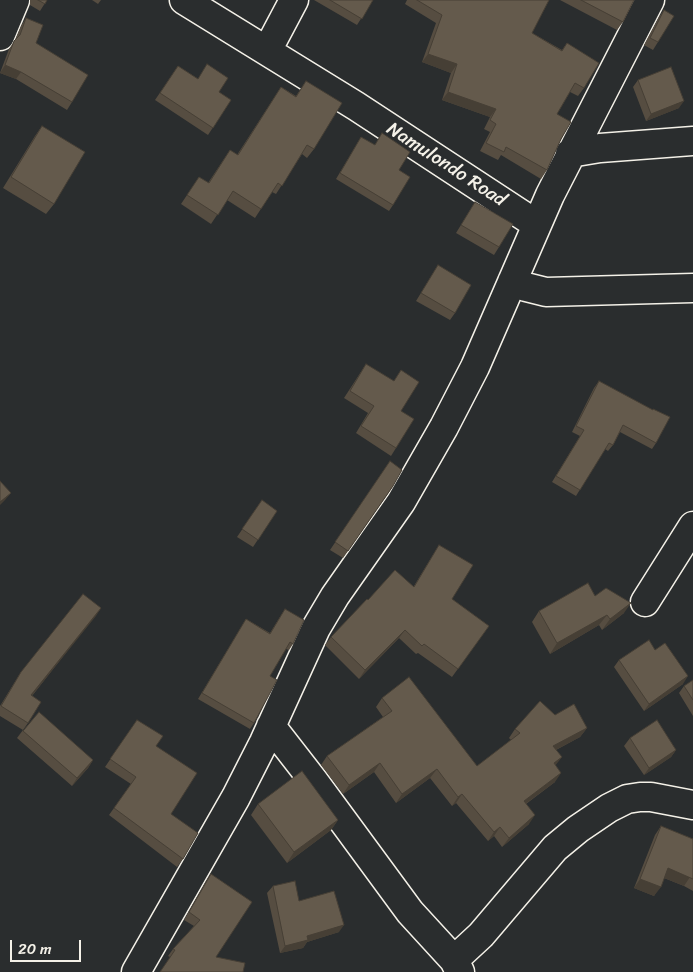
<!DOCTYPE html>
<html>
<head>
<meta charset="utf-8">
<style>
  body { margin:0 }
  #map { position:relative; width:693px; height:972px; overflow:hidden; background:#2a2d2e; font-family:Sriracha,sans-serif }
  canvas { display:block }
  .scale { position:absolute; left:10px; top:940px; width:71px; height:22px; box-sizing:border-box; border:2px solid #f4f1e8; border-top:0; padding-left:6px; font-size:15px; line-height:18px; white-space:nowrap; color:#f4f1e8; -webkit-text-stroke:4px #2a2d2e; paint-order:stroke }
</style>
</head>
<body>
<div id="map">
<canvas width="693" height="972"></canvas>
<div class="scale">20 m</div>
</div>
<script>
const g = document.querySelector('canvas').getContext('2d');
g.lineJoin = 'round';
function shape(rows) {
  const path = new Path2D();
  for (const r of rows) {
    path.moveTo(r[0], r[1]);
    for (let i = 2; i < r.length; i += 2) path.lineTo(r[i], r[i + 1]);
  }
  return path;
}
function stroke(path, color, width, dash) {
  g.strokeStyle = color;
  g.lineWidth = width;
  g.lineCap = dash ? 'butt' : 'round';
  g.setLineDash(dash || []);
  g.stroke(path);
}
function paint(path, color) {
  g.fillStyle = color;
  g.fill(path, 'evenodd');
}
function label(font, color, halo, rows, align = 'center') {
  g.font = font + ' Sriracha,sans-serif';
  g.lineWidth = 5;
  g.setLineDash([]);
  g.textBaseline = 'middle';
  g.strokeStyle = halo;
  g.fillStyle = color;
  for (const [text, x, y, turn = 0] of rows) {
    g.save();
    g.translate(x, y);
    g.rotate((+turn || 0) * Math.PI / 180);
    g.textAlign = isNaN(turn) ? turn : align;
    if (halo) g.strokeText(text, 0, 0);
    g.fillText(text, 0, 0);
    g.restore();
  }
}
const minor = shape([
  [184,0,356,106,536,224],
  [0,36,15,0],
  [267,51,294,0],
  [570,153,600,148,693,141],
  [512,282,526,287,546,292,693,288],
  [645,602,693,526],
  [271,726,313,780,410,912,454,960,460,972],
  [454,960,481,935,555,848,578,829,609,808,627,799,640,797,651,797,693,805],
  [136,972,236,797,264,742,316,628,335,596,401,502,444,427,475,367,550,195,650,0]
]);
stroke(minor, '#f4f1e8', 31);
stroke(minor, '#2a2d2e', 28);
paint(shape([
  [30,0,47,0,40,11,30,5],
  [92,0,101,0,98,4],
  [314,0,373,0,357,25],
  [407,0,549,0,532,33,562,50,567,43,584,88,578,96,570,92,557,114,561,139,547,170,541,179,501,155,498,160,480,151,490,132,484,129,490,117,442,100,451,73,422,62,436,23,405,4],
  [560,0,634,0,623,22,617,30],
  [664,10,658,42,653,50,644,45,659,17],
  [26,18,36,43,72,102,67,110,16,79,0,73,9,49,15,40,21,26],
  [178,66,231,100,208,135,155,100],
  [638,80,679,108,646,121,633,87],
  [306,81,314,149,307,158,302,154,276,194,272,192,255,218,227,200,211,224,181,204,199,177,208,183,230,150,237,155,281,87,296,96],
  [42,126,54,204,46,214,3,188,35,136],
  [382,133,399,170,393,205,389,211,336,179,361,137,375,145],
  [475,202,499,247,494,255,456,233],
  [438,265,455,313,450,320,416,301],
  [366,364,401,411,396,448,391,456,356,433,368,413,344,398],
  [599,381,656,443,652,449,620,432,613,445,608,451,605,449,576,496,552,482,580,436,572,432,594,388],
  [390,461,393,486,343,558,330,550],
  [262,500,277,511,253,547,237,537],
  [439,545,452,599,489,626,452,677,418,653,416,654,399,638,359,679,325,645,331,637,368,600,414,586],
  [595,596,624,613,602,630,599,625,550,654,532,622,539,611],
  [101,608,32,696,28,723,23,730,93,760,88,768,72,786,17,738,23,730,0,716,0,706,21,672],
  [285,609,293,644,289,650,286,649,270,676,254,723,250,729,198,699,246,619,270,633],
  [655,650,683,684,644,711,614,667,619,660],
  [693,680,693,716,679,693,684,686],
  [382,698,477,766,511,740,509,738,515,729,555,715,587,728,580,737,556,750,555,782,526,804,529,824,502,847,494,836,488,841,456,803,452,806,430,778,396,803,374,772,343,794,321,765,327,756,383,717,376,707],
  [137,720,156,746,171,814,183,859,177,867,109,815,131,784,105,767],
  [630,738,676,750,671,757,644,775,624,746],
  [258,804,338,820,331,830,287,863,251,815],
  [661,826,693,839,693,891,684,886,664,878,654,896,634,888,655,835],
  [211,874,252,902,170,957,168,956,173,949,194,926,184,920,206,881],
  [273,886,299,901,339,932,307,942,303,948,280,953,267,893]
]), '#564d41');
paint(shape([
  [428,54,457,64,451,73,422,62],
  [5,65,21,72,16,79,0,73],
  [448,92,496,109,490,117,442,100],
  [684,101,679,108,646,121,651,114],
  [11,493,5,500,0,505,0,502],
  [631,603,624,613,602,630,610,619],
  [101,608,96,616,26,703,31,695],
  [607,615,599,625,550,654,557,643],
  [405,630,399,638,359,679,365,670],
  [688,676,683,684,644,711,649,704],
  [587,728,580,737,546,755,553,746],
  [676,750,671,757,644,775,649,768],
  [562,757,555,766,554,763],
  [93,760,88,768,72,786,77,778],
  [380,763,374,772,343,794,349,785],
  [437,769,430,778,396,803,402,794],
  [561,773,555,782,517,810,524,801],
  [462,794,456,803,452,806,458,797],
  [535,815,529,824,502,847,509,838],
  [338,820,331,830,287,863,294,852],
  [500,827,494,836,488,841,494,832],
  [668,868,690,877,684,886,662,877],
  [640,879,661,887,654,896,634,888],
  [344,925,339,932,307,942,303,948,280,953,285,946,307,936]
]), '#463f35');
const building = shape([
  [38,0,47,0,45,4,38,0],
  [330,0,373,0,362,19,330,0],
  [417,0,549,0,532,33,562,51,567,43,599,63,584,88,575,83,557,114,571,122,561,139,547,170,506,147,504,152,486,143,496,124,490,120,496,109,448,92,457,64,428,54,442,15,417,0],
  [581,0,634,0,623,22,581,0],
  [664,10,674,16,658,42,650,38,664,10],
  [26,18,43,25,36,43,88,75,72,102,21,72,5,65,14,41,20,35,26,18],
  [207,64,228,78,219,92,231,100,213,128,160,93,178,66,198,79,207,64],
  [671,67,684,101,651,114,638,80,671,67],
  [306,81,342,103,314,149,307,145,282,186,278,183,261,209,233,191,218,215,187,195,199,177,209,183,230,150,238,155,281,87,296,97,306,81],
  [42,126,85,152,54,204,11,177,42,126],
  [382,133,410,152,399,170,410,177,393,205,340,173,361,137,375,145,382,133],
  [475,202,513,224,499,247,461,225,475,202],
  [438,265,471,285,455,313,421,293,438,265],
  [366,364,394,381,401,370,419,382,401,411,414,419,396,448,361,426,374,406,350,391,366,364],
  [599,381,653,410,653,409,670,417,656,443,623,425,613,445,609,443,580,490,556,476,584,430,576,426,599,381],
  [390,461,402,470,393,486,348,551,335,542,390,461],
  [0,481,11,493,0,502,0,481],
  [262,500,277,511,258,540,242,529,262,500],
  [439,545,473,565,452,599,489,626,458,669,424,644,422,646,405,630,365,670,331,637,367,599,368,600,395,570,414,587,439,545],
  [588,583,595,596,606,588,631,603,610,619,607,615,557,643,539,611,588,583],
  [83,594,101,608,31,695,41,702,28,723,1,706,21,672,83,594],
  [285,609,304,620,293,644,290,642,270,676,277,680,254,723,202,693,246,619,270,634,285,609],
  [649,640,655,650,665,643,688,676,649,704,619,660,649,640],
  [409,677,477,766,520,733,515,729,540,701,555,715,574,704,587,728,553,746,562,757,554,763,561,773,524,801,535,815,509,838,500,827,494,832,462,794,458,797,437,769,402,794,380,763,349,785,327,756,392,711,382,698,409,677],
  [693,680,693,700,684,686,693,680],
  [39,712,93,760,77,778,23,731,39,712],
  [137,720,163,736,156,746,197,773,171,814,198,833,183,859,114,808,136,777,110,759,137,720],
  [657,720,676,750,649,768,630,738,657,720],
  [302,771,338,820,294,852,258,804,302,771],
  [661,826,693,839,693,879,668,868,661,887,640,879,661,826],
  [211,874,252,902,216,957,245,963,243,972,160,972,175,950,173,949,200,920,189,912,211,874],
  [295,881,299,901,334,891,344,925,307,936,308,940,285,946,273,886,295,881]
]);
paint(building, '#645a4c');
stroke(building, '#463f35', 1);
label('19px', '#f4f1e8', '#2a2d2e', [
  ["Namulondo Road",446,165,33]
]);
</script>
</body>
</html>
